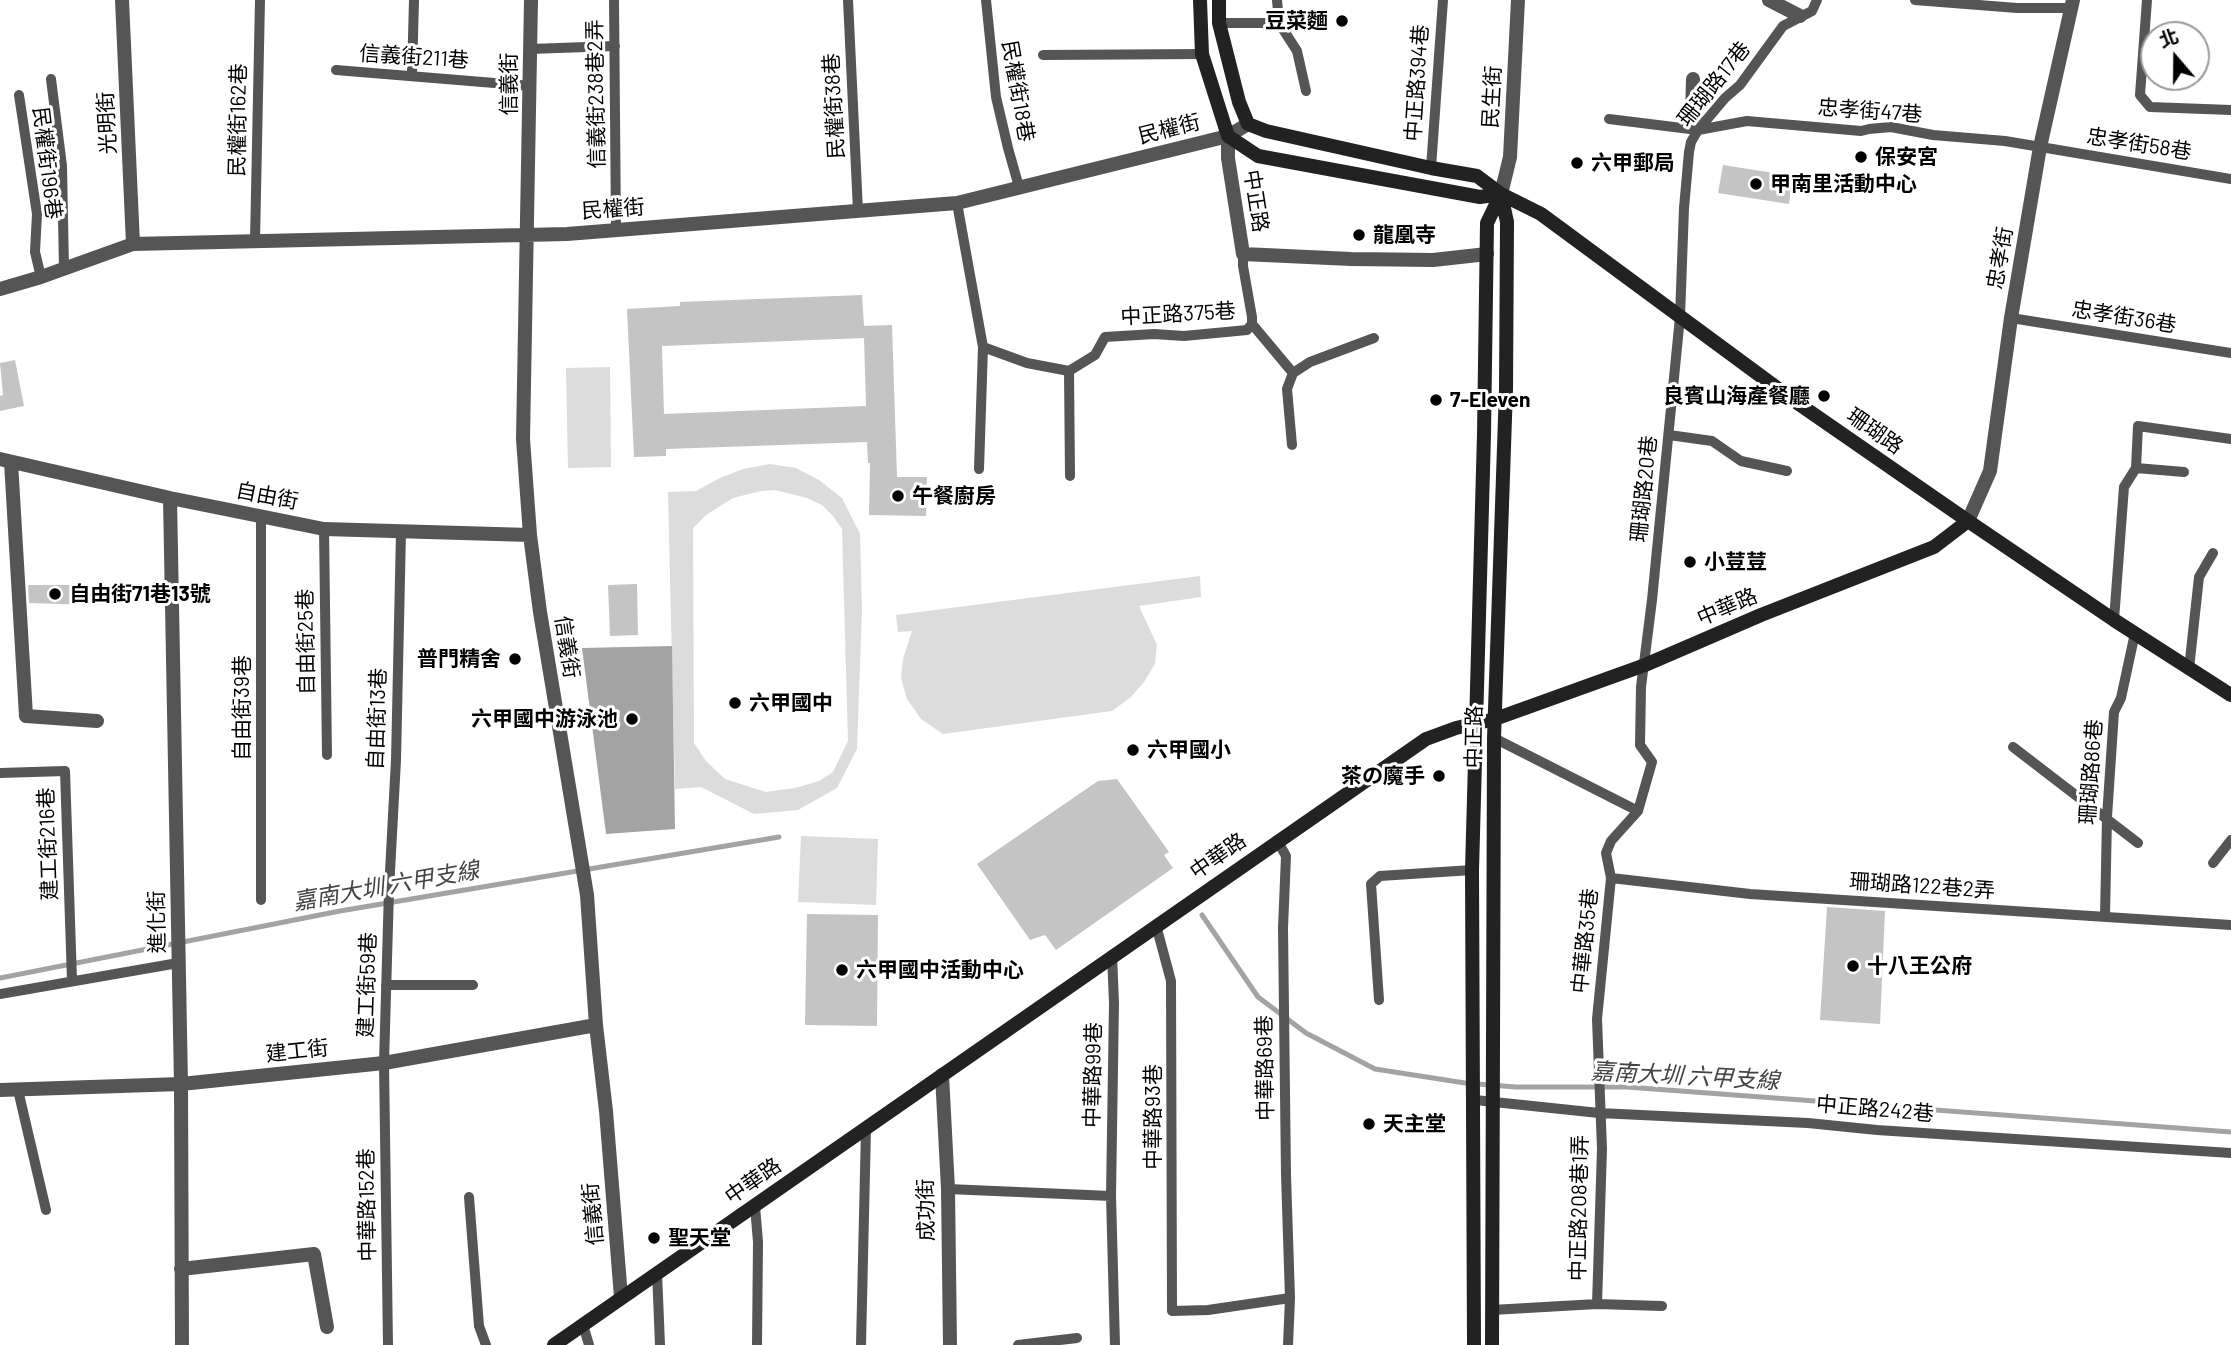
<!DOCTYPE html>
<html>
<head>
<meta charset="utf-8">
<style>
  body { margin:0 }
  #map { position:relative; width:2231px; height:1345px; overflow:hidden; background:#fff; font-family:Barlow,"Noto Sans TC",sans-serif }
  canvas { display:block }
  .north { position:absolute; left:2140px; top:21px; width:70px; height:70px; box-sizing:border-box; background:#fff; border:2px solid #999; border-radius:50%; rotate:340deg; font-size:19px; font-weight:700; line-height:28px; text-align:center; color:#000 }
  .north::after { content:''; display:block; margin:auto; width:24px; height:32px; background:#000; clip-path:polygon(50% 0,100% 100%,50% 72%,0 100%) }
</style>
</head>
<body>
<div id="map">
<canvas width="2231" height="1345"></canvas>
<div class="north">北</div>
</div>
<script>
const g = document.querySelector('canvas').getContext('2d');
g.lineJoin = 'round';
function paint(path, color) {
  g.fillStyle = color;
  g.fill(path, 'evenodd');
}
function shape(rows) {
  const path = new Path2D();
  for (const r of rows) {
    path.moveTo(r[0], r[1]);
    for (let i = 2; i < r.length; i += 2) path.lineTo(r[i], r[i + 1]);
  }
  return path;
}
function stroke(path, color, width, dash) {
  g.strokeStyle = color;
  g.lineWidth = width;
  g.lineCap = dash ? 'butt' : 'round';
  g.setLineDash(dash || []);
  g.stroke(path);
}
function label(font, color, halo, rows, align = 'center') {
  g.font = font + ' Barlow,"Noto Sans TC","Noto Sans JP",sans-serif';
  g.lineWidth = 6;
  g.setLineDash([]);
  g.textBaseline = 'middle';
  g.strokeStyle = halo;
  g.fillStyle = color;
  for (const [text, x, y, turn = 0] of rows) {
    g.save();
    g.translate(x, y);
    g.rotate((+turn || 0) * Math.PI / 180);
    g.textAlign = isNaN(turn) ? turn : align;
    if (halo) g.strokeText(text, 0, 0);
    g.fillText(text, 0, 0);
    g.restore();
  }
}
paint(shape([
  [610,367,611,467,568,468,566,368],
  [770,464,796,468,819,480,842,498,860,534,862,610,857,749,837,788,798,810,754,814,701,787,675,789,668,492,696,491,720,478,743,469],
  [775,490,807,498,822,505,833,516,842,529,848,741,833,772,819,781,795,788,766,792,725,779,706,761,694,743,693,528,706,515,733,498,761,491],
  [1200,576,1201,597,1139,606,1157,645,1155,664,1144,682,1131,697,1112,711,943,734,921,719,907,699,901,678,903,659,912,631,898,632,896,615],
  [801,836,878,839,876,905,798,902]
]), '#dcdcdc');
paint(shape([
  [672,646,675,829,606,834,582,648]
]), '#a3a3a3');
stroke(shape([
  [1202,915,1258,997,1306,1033,1375,1069,1465,1083,1516,1087,1627,1087,2231,1132],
  [0,978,340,911,779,837]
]), '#a3a3a3', 5);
paint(shape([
  [1723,165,1793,176,1789,204,1718,193],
  [862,295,864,326,892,325,897,477,927,477,926,516,869,515,870,463,868,463,867,442,666,449,666,456,634,457,627,309,680,306,680,302],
  [864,338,866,406,664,414,662,346],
  [15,360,24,406,0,411,0,396,3,395,0,363],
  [637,584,638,635,610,636,608,585],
  [28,585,89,585,92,605,29,603],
  [1117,779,1169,852,1164,855,1173,868,1056,950,1045,935,1030,940,977,864,1098,781],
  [1827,907,1885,911,1880,1024,1820,1020],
  [807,914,878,915,877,1026,805,1025]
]), '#c4c4c4');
stroke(shape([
  [614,0,616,230],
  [848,0,858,211],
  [986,0,996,97,1008,148,1019,187],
  [1277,0,1279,23,1297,51,1306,91],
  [1915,0,2017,8,2073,8],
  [2147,0,2140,95,2150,107,2231,110],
  [1219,23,1279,23],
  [530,49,615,46],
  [1043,55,1202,54],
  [336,70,531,86],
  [412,75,414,0],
  [51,79,62,166,64,269],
  [19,95,37,214,35,252,41,277],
  [1609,119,1698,130,1747,121,1861,131,1869,129,1891,127,1933,135,2005,141,2231,179],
  [1431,168,1443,0],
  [957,203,983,347,979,469],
  [255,241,260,0],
  [2011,318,2231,353],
  [1252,324,1293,373],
  [983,347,1027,363,1069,371],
  [1069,371,1095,355,1105,337,1154,334,1184,336,1247,330,1252,324,1252,317,1243,266,1243,254],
  [1069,371,1070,476],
  [1669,435,1712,441,1741,461,1787,471],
  [1292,445,1287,389,1293,373,1310,362,1374,338],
  [2136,468,2184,472],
  [324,529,327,755],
  [2114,620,2124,487,2136,468,2138,426,2231,439],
  [2189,669,2199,577,2213,553],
  [1494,738,1638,811],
  [2013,747,2138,843],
  [0,773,65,771,72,980],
  [1277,840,1286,856,1283,928,1286,1175,1290,1298,1288,1345],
  [2213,863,2231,840],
  [1611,878,1750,894,2231,925],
  [261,900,261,515],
  [2105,917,2107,817,2114,712,2121,698,2135,633],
  [1156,925,1171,981,1172,1311,1208,1310,1290,1298],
  [1112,955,1114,1003,1111,1196,1115,1345],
  [386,985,473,985],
  [0,994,178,963],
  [1379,1000,1371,884,1380,876,1472,870],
  [18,1090,46,1210],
  [1475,1100,1599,1113,1808,1123,1877,1130,2231,1153],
  [948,1189,1111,1196],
  [469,1197,479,1326,486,1345],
  [755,1206,758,1242,757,1345],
  [657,1272,660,1345],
  [1597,1304,1602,1149,1597,1019,1611,878,1606,853,1611,841,1638,811,1652,762,1640,745,1641,687,1652,600,1680,317,1684,208,1689,152,1691,142,1698,130,1725,98,1740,85,1783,26,1812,11,1817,0],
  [1492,1310,1597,1304,1662,1306],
  [583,1325,589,1345],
  [388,1345,384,1063,389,890,396,760,401,532],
  [861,1345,866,1129],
  [1018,1345,1077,1338]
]), '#555', 10);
stroke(shape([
  [122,0,133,244],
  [531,0,523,439,530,535,540,612,587,895,596,1025,606,1111,621,1297],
  [1769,0,1800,16],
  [1693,79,1692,115,1702,125],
  [1228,136,1228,158,1243,254,1351,259,1433,260,1487,254],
  [1501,194,1510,157,1518,0],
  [0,289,41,277,133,244,567,234,957,203,1228,136,1248,124],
  [0,459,170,498,324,529,530,535],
  [11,462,26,716,97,721],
  [170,498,181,1084,182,1345],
  [1968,521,1990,471,2011,318,2040,147,2073,0],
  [942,1075,948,1189,950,1345],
  [0,1090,181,1084,384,1063,596,1025],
  [181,1269,314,1254,327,1327]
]), '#555', 14);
stroke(shape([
  [1200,0,1202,54,1228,136,1258,156,1480,197,1501,194],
  [1219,0,1219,23,1239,102,1248,124,1266,131,1431,168,1477,176,1501,194,1541,214,1796,402,1968,521,2114,620,2231,695],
  [554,1345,1426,739,1456,728,1495,719,1645,665,1761,615,1934,547,1968,521],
  [1474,1345,1472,870,1484,434,1487,223,1501,194],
  [1492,1345,1494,738,1506,389,1507,222,1501,194]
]), '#222', 14);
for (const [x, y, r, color] of [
  [1342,21,7,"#000"],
  [1861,157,7,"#000"],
  [1577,163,7,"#000"],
  [1756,184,7,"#000"],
  [1359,235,7,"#000"],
  [1824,396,7,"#000"],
  [1436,400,7,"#000"],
  [898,496,7,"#000"],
  [1690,562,7,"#000"],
  [55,594,7,"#000"],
  [515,659,7,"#000"],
  [735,703,7,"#000"],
  [632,719,7,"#000"],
  [1133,750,7,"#000"],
  [1439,776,7,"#000"],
  [1853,966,7,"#000"],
  [842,970,7,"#000"],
  [1369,1124,7,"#000"],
  [654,1238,7,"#000"]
]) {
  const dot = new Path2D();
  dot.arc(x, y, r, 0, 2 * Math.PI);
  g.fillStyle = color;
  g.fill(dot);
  stroke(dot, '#fff', 2.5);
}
label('bold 21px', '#000', '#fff', [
  ["豆菜麵",1328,21,"right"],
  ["保安宮",1875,157],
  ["六甲郵局",1591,163],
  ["甲南里活動中心",1770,184],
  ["龍凰寺",1373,235],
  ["良賓山海產餐廳",1810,396,"right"],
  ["7-Eleven",1450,400],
  ["午餐廚房",912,496],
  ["小荳荳",1704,562],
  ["自由街71巷13號",69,594],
  ["普門精舍",501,659,"right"],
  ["六甲國中",749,703],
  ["六甲國中游泳池",618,719,"right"],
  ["六甲國小",1147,750],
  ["茶の魔手",1425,776,"right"],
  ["十八王公府",1867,966],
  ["六甲國中活動中心",856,970],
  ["天主堂",1383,1124],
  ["聖天堂",668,1238]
], 'left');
label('21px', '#000', '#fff', [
  ["信義街211巷",414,57,4],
  ["中正路394巷",1417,83,-86],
  ["信義街",509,84,-90],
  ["珊瑚路17巷",1714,84,-51],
  ["民權街18巷",1018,91,80],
  ["信義街238巷2弄",596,94,-91],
  ["民生街",1492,97,-87],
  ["民權街38巷",834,106,-93],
  ["忠孝街47巷",1870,111,4],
  ["民權街162巷",238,120,-89],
  ["光明街",107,123,-93],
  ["民權街",1169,129,-14],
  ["忠孝街58巷",2139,144,9],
  ["民權街196巷",47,163,83],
  ["中正路",1256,201,81],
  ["民權街",613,209,-4],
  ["忠孝街",2000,258,-80],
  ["中正路375巷",1178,314,-3],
  ["忠孝街36巷",2124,317,9],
  ["珊瑚路",1875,431,35],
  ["珊瑚路20巷",1644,489,-84],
  ["自由街",267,496,11],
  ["中華路",1727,607,-23],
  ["自由街25巷",306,642,-91],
  ["信義街",567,647,81],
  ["自由街39巷",242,708,-90],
  ["自由街13巷",377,719,-88],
  ["中正路",1474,737,-89],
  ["珊瑚路86巷",2091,772,-86],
  ["建工街216巷",48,844,-92],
  ["中華路",1218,856,-35],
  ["珊瑚路122巷2弄",1922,886,4],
  ["進化街",157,922,-91],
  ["中華路35巷",1585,941,-84],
  ["建工街59巷",367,985,-88],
  ["建工街",297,1051,-6],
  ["中華路69巷",1265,1068,-91],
  ["中華路99巷",1093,1075,-89],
  ["中正路242巷",1875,1109,5],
  ["中華路93巷",1153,1117,-90],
  ["中華路",753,1181,-35],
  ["中華路152巷",367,1205,-91],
  ["中正路208巷1弄",1579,1208,-89],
  ["成功街",926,1210,-91],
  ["信義街",593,1214,-95]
]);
label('italic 23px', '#444', '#fff', [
  ["嘉南大圳 六甲支線",386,886,-10],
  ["嘉南大圳 六甲支線",1685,1076,3]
]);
</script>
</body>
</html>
